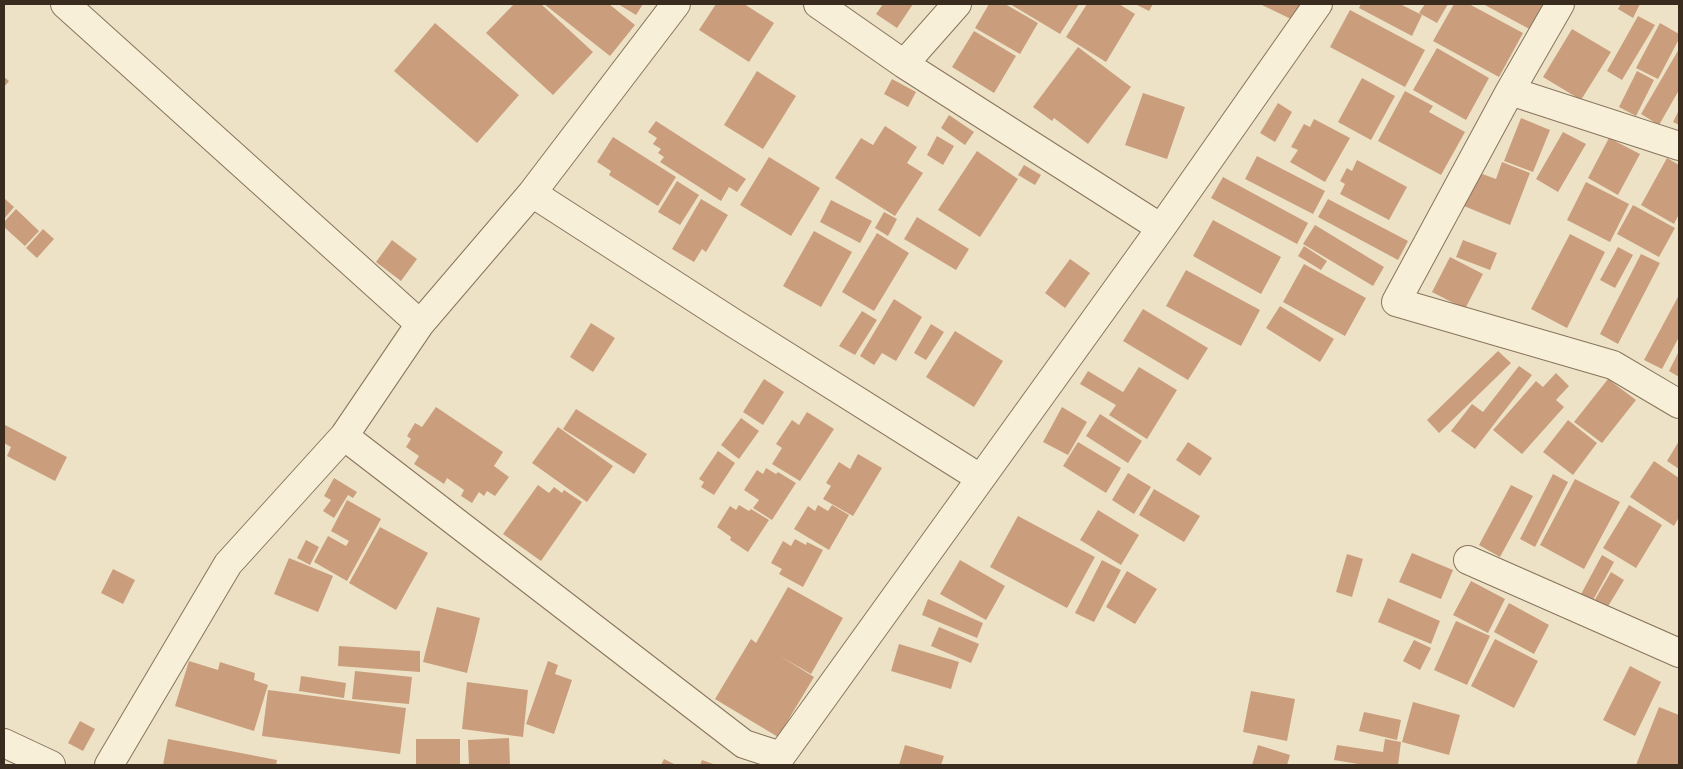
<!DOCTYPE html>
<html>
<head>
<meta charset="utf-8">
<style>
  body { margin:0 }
  #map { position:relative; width:1683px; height:769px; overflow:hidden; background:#ede2c6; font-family:Spectral,serif }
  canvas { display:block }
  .frame { position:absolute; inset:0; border:5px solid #392c1f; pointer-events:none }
</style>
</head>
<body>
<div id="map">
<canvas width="1683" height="769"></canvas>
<div class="frame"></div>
</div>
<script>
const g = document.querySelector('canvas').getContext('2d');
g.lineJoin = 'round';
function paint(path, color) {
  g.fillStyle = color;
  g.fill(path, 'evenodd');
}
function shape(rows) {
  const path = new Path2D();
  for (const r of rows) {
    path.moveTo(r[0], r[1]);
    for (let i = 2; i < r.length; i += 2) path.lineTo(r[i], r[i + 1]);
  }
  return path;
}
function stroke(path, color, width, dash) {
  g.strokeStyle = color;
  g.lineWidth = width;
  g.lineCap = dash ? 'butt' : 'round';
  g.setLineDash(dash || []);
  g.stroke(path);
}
paint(shape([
  [514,4,541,4,593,52,553,95,486,33],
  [544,4,609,4,635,25,610,56],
  [618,4,643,4,636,15],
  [716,4,744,4,774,23,749,62,699,30],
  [883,4,913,4,897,28,876,14],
  [989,4,1005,4,1038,23,1020,54,975,28],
  [1010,4,1079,4,1060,34],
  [1087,4,1119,4,1135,14,1106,62,1066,37],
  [1135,4,1153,4,1149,11],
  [1260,4,1301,4,1293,20],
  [1361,4,1400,4,1422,15,1412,36,1359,8],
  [1425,4,1448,4,1437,23,1419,13],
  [1454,4,1469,4,1523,33,1499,77,1433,41],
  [1483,4,1547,4,1533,31],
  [1621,4,1640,4,1633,18,1618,9],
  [1350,10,1425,50,1405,87,1330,47],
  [1638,16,1655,25,1622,80,1607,71],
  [435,23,519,95,477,143,394,71],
  [1660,23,1679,34,1679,39,1658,79,1636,68],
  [1572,29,1611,52,1581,100,1543,77],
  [974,31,1016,56,994,93,952,67],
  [1078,47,1131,87,1088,144,1054,118,1052,121,1033,107],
  [1437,48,1489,78,1466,120,1413,90],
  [1679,49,1679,90,1659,125,1641,114],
  [757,71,796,96,763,149,724,125],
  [1637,71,1654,80,1636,116,1619,107],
  [4,77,9,81,4,87],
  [1362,78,1395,96,1371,140,1338,122],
  [892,79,916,92,908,107,884,94],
  [1405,91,1433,106,1429,112,1465,132,1441,175,1378,141],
  [1143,93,1185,107,1167,159,1125,145],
  [1278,103,1292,112,1275,142,1260,133],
  [1679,110,1679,125,1673,122],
  [949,115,974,132,965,145,941,128],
  [1521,118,1550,130,1533,172,1504,161],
  [1314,119,1350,138,1325,182,1290,162,1298,150,1291,147,1304,124,1310,127],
  [656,121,746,179,737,192,729,187,721,201,660,162,664,157,658,153,661,149,653,144,657,138,648,132],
  [885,126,917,147,907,163,923,173,895,216,835,178,861,138,873,145],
  [1563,132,1586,144,1558,192,1536,179],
  [937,136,954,146,943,165,927,155],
  [613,137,676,177,658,206,609,175,611,171,597,162],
  [1609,138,1640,154,1618,195,1588,178],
  [977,151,1018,179,980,237,938,210],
  [1257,156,1325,191,1313,214,1245,179],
  [769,157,820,188,791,236,740,205],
  [1667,158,1679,165,1679,214,1674,224,1641,205],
  [1357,160,1407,187,1389,220,1340,194,1345,184,1340,181,1347,168,1352,171],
  [1502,162,1530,173,1510,225,1464,206,1477,172,1496,179],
  [1024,165,1041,175,1035,185,1018,175],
  [1223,177,1308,223,1297,244,1211,198],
  [677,181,699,195,680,225,658,212],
  [1586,182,1629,204,1610,242,1567,220],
  [4,198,14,207,4,219],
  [701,199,728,215,706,252,702,249,694,262,672,249],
  [1328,199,1408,241,1398,260,1318,217],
  [831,200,872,221,860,243,820,222],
  [1633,205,1675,228,1659,257,1617,234],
  [16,209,39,231,25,246,4,227,4,222],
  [884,212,897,219,888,236,875,228],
  [917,217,969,249,956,270,904,239],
  [1213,220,1281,257,1261,294,1193,256],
  [1315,225,1384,267,1373,286,1303,244],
  [43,229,54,239,37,258,26,248],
  [814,231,852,252,821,307,783,286],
  [877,233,909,253,874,311,842,292],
  [1570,234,1605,252,1567,328,1531,309],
  [392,240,417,259,401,281,376,262],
  [1463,240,1497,253,1490,270,1456,257],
  [1304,246,1327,261,1321,270,1298,256],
  [1618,247,1633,255,1615,288,1600,280],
  [1641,254,1660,263,1618,344,1600,334],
  [1450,257,1483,274,1465,309,1432,292],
  [1070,259,1090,273,1065,308,1045,293],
  [1304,264,1366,298,1345,336,1283,302],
  [1186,270,1260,310,1241,346,1166,306],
  [1679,295,1679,337,1662,369,1644,360],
  [894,299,922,317,896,361,882,353,874,365,860,356],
  [1280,306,1334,339,1320,362,1266,328],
  [1143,309,1208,348,1188,380,1123,341],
  [862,311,877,320,855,355,839,346],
  [591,323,615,338,593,372,570,357],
  [931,324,944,332,926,360,914,353],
  [955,331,1003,361,974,407,926,377],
  [1498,351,1511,363,1439,433,1427,420],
  [1679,351,1679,377,1669,371],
  [1519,366,1532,375,1475,449,1451,431,1472,404,1483,412],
  [1139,367,1177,390,1147,439,1109,415,1116,405,1080,384,1088,371,1123,392,1118,400],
  [1556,373,1569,386,1556,400,1564,407,1522,454,1493,430,1536,381,1543,387],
  [764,379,784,392,763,425,743,412],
  [1608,379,1636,400,1602,443,1574,422],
  [436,407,503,452,494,466,509,477,495,496,487,491,484,496,479,492,472,503,461,496,464,490,447,478,444,484,414,464,419,456,406,447,411,439,407,436,415,423,422,427],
  [1062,407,1087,422,1068,455,1043,442],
  [576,409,647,454,634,474,563,429],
  [807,412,834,429,800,481,772,464,782,448,776,444,792,420,799,425],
  [1100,414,1142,441,1128,463,1086,436],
  [741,418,759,431,739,459,721,445],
  [1568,420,1597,443,1573,475,1543,452],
  [5,425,67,457,55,481,7,456,11,447,4,443],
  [558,427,613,466,587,502,532,463],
  [1679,441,1679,469,1667,461],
  [1078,442,1121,468,1106,493,1063,466],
  [1188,442,1212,458,1200,476,1176,460],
  [718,451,735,463,714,495,701,487,704,482,699,479],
  [858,454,882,468,853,516,823,499,831,486,826,483,839,462,850,469],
  [1654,461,1679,478,1679,517,1674,526,1630,497],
  [766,468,776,474,778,472,796,483,772,520,753,508,759,500,744,490,757,470,763,474],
  [1128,473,1151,487,1134,514,1112,500],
  [1553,474,1568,482,1535,547,1520,539],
  [334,478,357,492,353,498,348,495,334,518,323,511,331,500,324,496],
  [1575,479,1620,502,1584,569,1540,545],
  [538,485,549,493,554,487,562,493,564,490,582,502,541,561,503,534],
  [1511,485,1533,496,1500,557,1479,545],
  [1154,489,1200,516,1184,542,1139,515],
  [347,500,381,519,347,581,314,562,328,536,346,546,349,541,331,531],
  [739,505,749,511,751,509,769,520,748,552,730,540,731,537,717,527,730,506,736,510],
  [818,505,828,511,832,505,849,515,829,550,794,529,808,506,815,511],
  [1629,505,1662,525,1636,568,1603,548],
  [1098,510,1139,535,1121,565,1080,540],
  [1018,516,1095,557,1067,608,990,567],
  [380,527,428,553,396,610,349,583],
  [795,539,806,545,807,542,823,550,803,587,779,574,782,569,771,563,783,541,791,546],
  [306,540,319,547,310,565,297,558],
  [1412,553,1453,570,1441,599,1399,582],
  [1347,554,1363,559,1352,597,1336,592],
  [1602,555,1614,562,1592,602,1580,596],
  [289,558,333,576,318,612,274,594],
  [960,560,1005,586,986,620,940,594],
  [1102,560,1121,570,1094,622,1075,613],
  [113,569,135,580,123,604,101,593],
  [1127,571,1157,589,1135,624,1106,607],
  [1611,572,1624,580,1607,608,1594,601],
  [1471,581,1505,599,1488,633,1453,615],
  [788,587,843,618,811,674,780,656,814,677,778,737,715,699,751,639,756,643],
  [1388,598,1440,621,1431,644,1378,622],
  [928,599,983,623,977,638,922,615],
  [1509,603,1549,625,1534,654,1494,632],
  [437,607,480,618,467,673,423,662],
  [1456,621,1490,636,1467,685,1434,670],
  [939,627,979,644,971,663,931,646],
  [1495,639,1538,661,1514,708,1471,686],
  [1414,640,1431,648,1420,670,1403,661],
  [899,644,959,662,951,689,891,671],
  [339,646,420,651,420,672,338,666],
  [189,661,218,670,220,662,255,673,254,680,268,685,254,731,175,706],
  [548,661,558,665,555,674,572,680,554,734,526,724],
  [1630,666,1661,682,1635,736,1603,720],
  [355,671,412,677,409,704,352,699],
  [301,676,346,683,344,698,299,691],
  [467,682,528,690,523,737,462,729],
  [268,690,406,708,400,754,262,736],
  [1251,691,1295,699,1287,741,1243,732],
  [1413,702,1460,715,1449,755,1402,742],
  [1659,707,1679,715,1679,765,1636,765],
  [1364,712,1401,720,1397,740,1359,731],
  [80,721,95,729,83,751,68,743],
  [509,738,510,765,469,765,468,740],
  [168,739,277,760,276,765,163,765],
  [416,739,460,739,460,765,416,765],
  [1385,739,1401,742,1398,765,1364,765,1334,760,1337,745,1383,752],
  [905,745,944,756,941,765,899,765],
  [1258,745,1290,755,1287,765,1252,765],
  [664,759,676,765,661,765],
  [702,760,716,765,700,765]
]), '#ca9e7d');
const minor = shape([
  [65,4,420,324],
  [676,4,532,193,420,324,344,436,744,744,781,756,1161,228,1318,4],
  [818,4,904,64,1161,228],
  [1560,4,1510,91,1679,146],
  [904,64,957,4],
  [1510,91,1396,302,1613,365,1679,404],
  [532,193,732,322,980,478],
  [1468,560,1679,653],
  [4,743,51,765],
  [109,765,228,564,344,436]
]);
stroke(minor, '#88745c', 30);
stroke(minor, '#f8efd9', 28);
</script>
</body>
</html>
